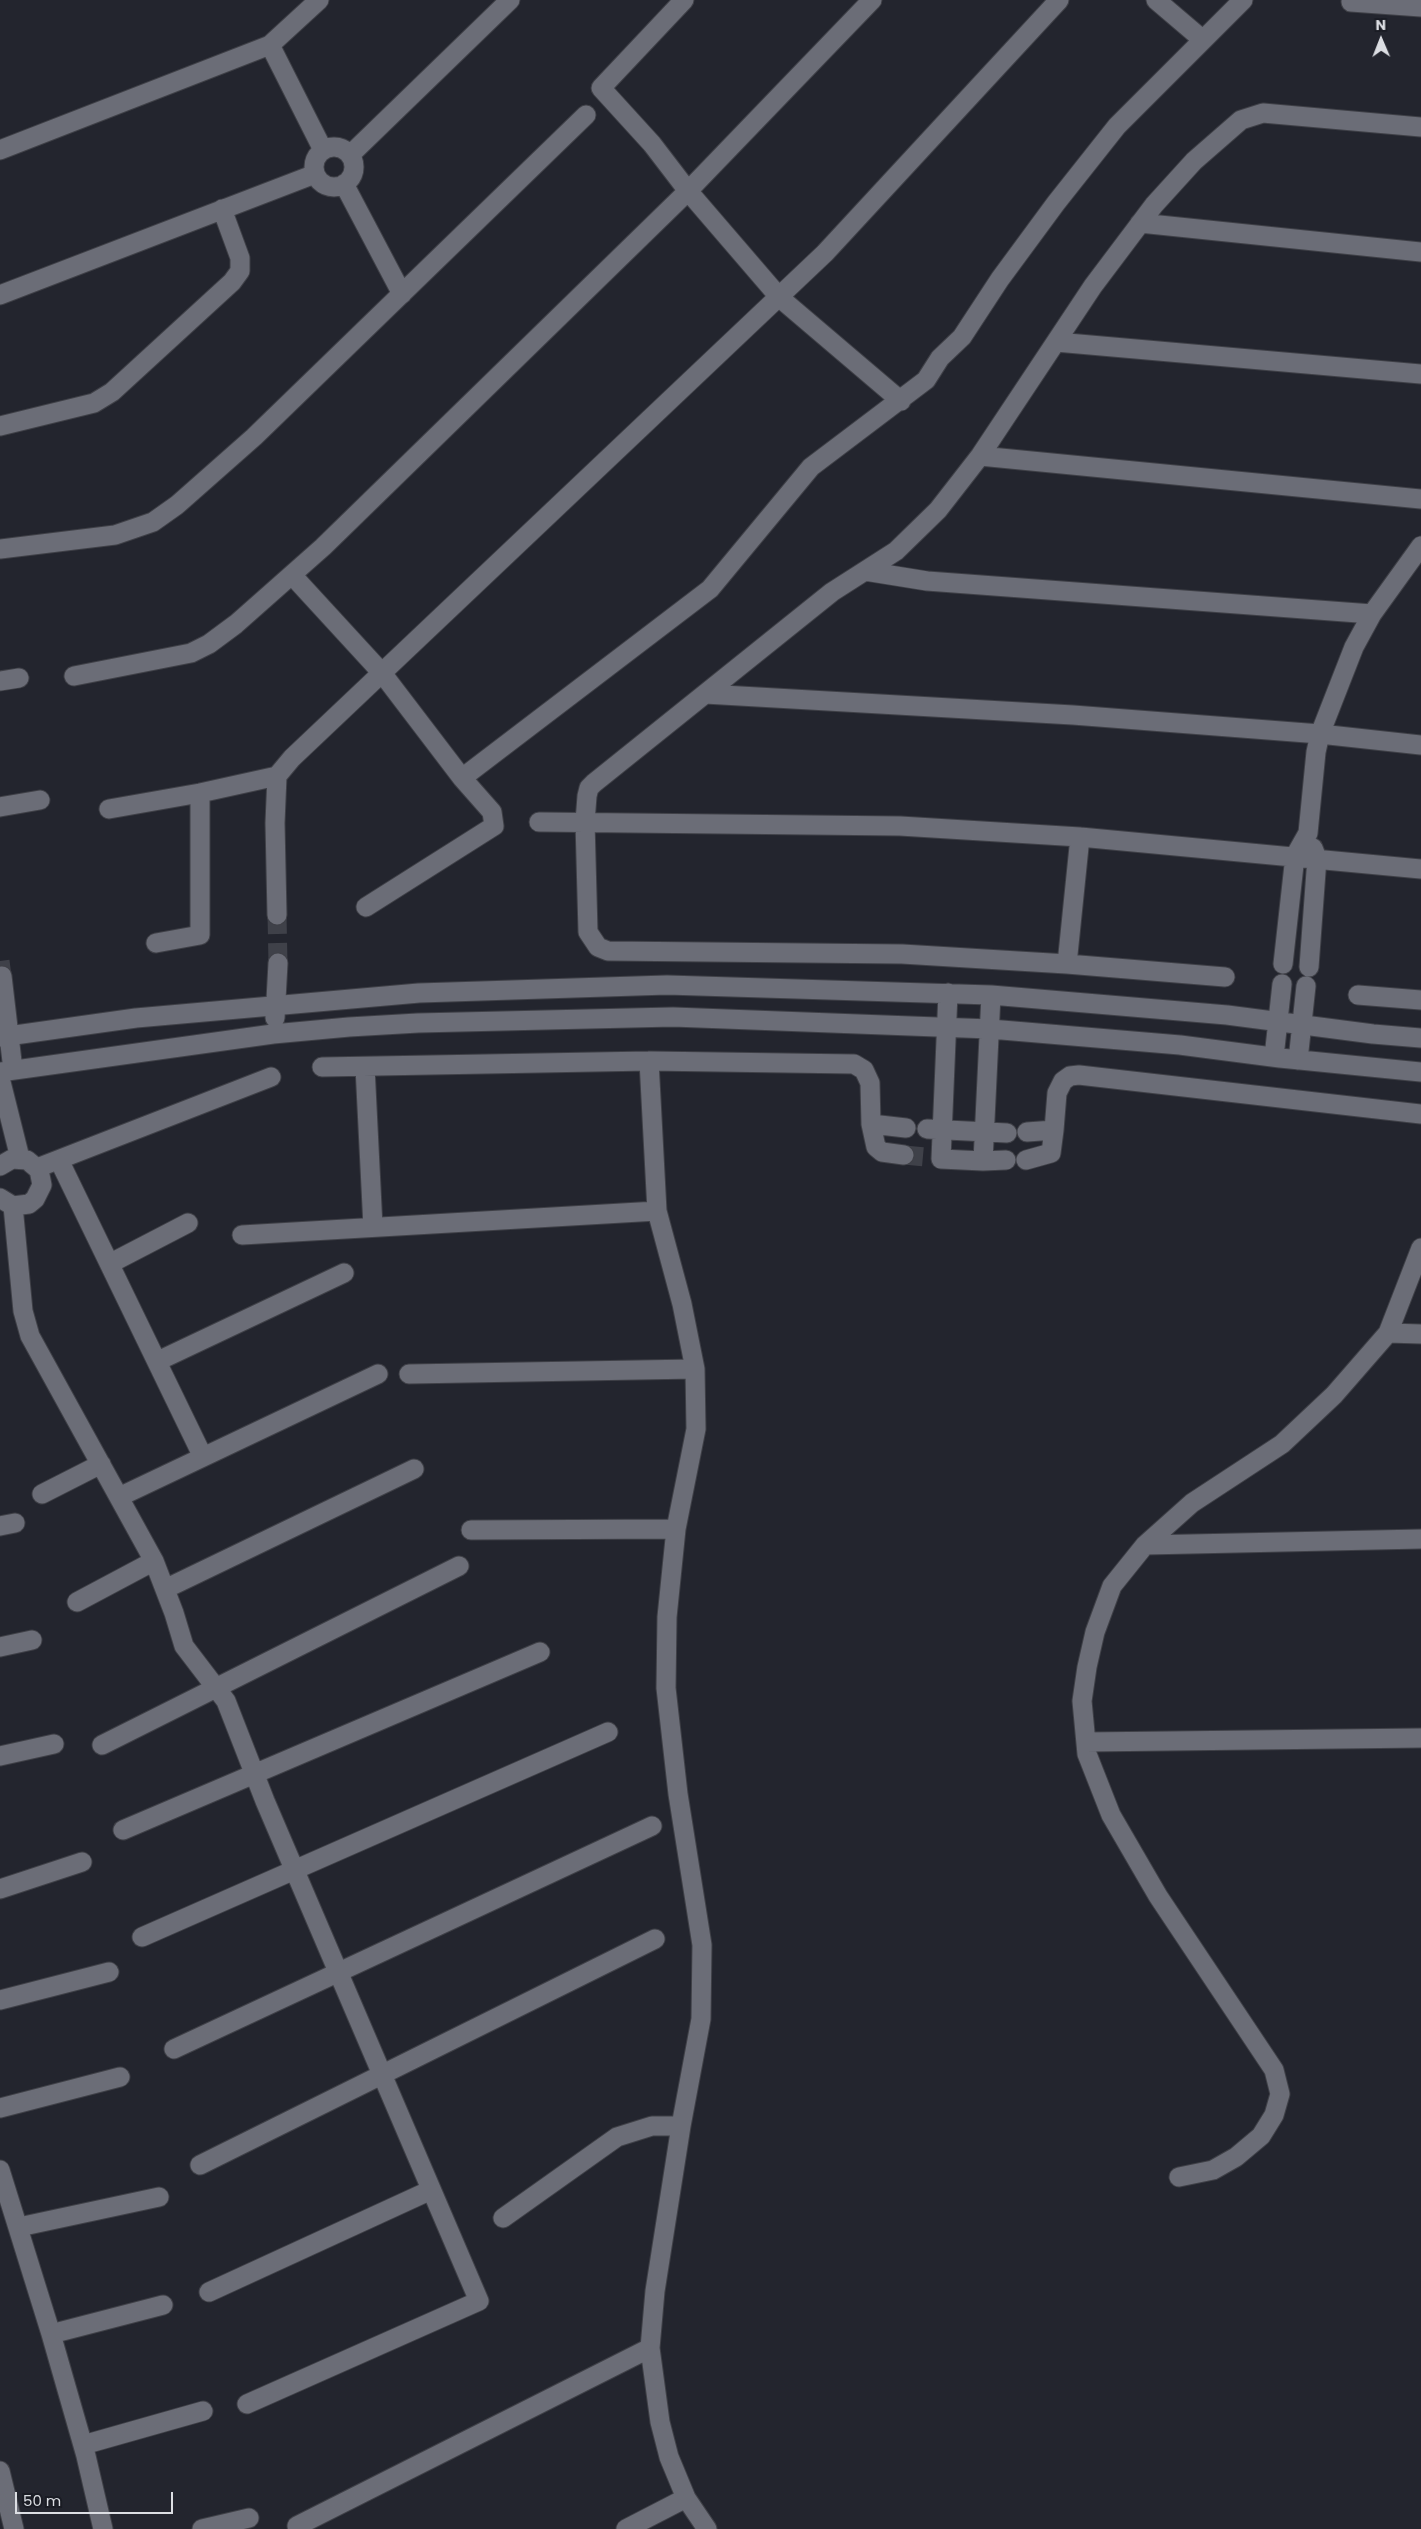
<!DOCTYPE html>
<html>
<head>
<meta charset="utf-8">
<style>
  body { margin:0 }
  #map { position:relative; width:1421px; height:2529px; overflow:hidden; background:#23252e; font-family:Poppins,sans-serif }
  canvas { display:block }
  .north { position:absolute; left:1356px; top:15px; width:50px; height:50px; -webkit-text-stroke:4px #1a1c24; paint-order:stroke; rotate:359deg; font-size:14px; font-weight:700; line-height:20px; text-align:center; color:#dcdee3 }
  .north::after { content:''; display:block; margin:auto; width:18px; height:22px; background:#dcdee3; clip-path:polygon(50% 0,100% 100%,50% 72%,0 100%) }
  .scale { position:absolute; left:15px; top:2492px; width:158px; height:22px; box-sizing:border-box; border:2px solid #dcdee3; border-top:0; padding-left:6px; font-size:15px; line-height:18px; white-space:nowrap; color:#dcdee3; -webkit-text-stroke:4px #1a1c24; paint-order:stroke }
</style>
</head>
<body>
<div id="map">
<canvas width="1421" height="2529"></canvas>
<div class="north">N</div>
<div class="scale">50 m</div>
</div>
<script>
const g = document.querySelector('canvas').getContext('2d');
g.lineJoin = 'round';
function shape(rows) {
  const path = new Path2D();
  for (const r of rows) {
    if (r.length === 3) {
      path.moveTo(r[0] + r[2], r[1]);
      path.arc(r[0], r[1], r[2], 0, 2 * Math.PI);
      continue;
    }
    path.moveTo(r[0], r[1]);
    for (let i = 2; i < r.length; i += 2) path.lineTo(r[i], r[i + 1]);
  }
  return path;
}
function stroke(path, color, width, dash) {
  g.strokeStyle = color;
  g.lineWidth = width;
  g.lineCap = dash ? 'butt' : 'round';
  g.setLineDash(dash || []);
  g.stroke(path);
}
stroke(shape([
  [277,915,278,963],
  [0,961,2,976],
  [904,1155,926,1157]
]), '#3f4149', 19, [19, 9]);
const street = shape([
  [684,0,601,88,652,144,688,191,780,298,901,401],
  [1156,0,1203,40],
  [1351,2,1421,7],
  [270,45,323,150],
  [334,167,20],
  [0,150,270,45,319,0],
  [350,155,510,0],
  [344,184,402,294],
  [1140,223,1421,252],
  [0,295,315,174],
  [1056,342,1421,374],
  [0,426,94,403,112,392,232,282,240,271,240,258,222,209],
  [980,456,1421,499],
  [0,549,115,535,153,522,177,505,254,437,586,115],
  [865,571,927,581,1372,614],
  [292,575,382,673,462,778,492,812,494,826,366,907],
  [74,676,191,653,209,644,236,624,323,547,688,191,872,0],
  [0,681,19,678],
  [705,694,1073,715,1320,734,1421,745],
  [462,778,710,589,811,467,926,380,940,358,962,337,1000,279,1056,203,1117,126,1243,0],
  [0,807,40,800],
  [109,809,200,793,277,776],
  [539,822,900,826,1080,837,1421,869],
  [277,915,275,823,277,776,292,758,825,253,1059,0],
  [156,943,200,935,200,793],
  [1067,964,1080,837],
  [1283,964,1295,856,1308,833,1316,752,1320,734,1354,647,1372,614,1421,546],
  [1309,967,1317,858,1313,848],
  [2,976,13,1070],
  [1225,977,1067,964,902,954,608,951,598,947,588,932,585,822,587,796,589,788,594,783,832,592,896,551,938,510,980,456,1093,286,1154,205,1194,161,1241,120,1263,113,1421,127],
  [948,993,941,1159,983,1161,991,995],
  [1358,995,1421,1000],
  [275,1018,278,963],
  [0,1037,136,1018,419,993,667,985,991,995,1227,1015,1373,1034,1421,1038],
  [1274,1057,1282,984],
  [1298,1060,1306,986],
  [322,1067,649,1061],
  [365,1067,373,1227],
  [0,1072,273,1034,349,1027,418,1023,673,1017,990,1029,1180,1045,1280,1058,1421,1072],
  [0,1078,20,1158],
  [927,1129,1007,1133],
  [1054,1130,1057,1093,1063,1081,1070,1076,1079,1075,1421,1114],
  [904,1155,882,1152,876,1147,871,1124,906,1128],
  [59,1160,203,1457],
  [1026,1160,1051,1153,1054,1130,1027,1132],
  [983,1161,1006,1160],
  [0,1166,12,1159,27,1160,39,1170,42,1185,35,1199,29,1204,13,1206,0,1198],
  [37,1168,271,1077],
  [13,1206,23,1311,30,1336,154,1561,174,1613,184,1646,226,1701,265,1801,479,2301,247,2404],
  [242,1235,657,1211],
  [1421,1248,1388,1333,1421,1334],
  [111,1263,188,1223],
  [158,1361,344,1273],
  [409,1374,695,1369],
  [42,1494,101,1464],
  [119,1497,378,1374],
  [0,1526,15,1523],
  [471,1530,676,1529],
  [1145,1545,1421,1539],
  [165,1589,414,1469],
  [77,1602,154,1561],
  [0,1647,32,1640],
  [1086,1742,1421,1738],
  [102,1745,459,1566],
  [0,1756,54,1744],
  [123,1830,540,1652],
  [0,1889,82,1862],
  [142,1937,608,1732],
  [0,2000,109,1972],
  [174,2049,652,1826],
  [0,2108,120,2077],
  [200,2165,655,1939],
  [0,2170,51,2334,86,2456,103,2529],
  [1179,2177,1213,2170,1236,2157,1261,2136,1274,2115,1280,2094,1274,2070,1158,1896,1111,1815,1087,1754,1082,1701,1087,1667,1095,1632,1112,1586,1145,1545,1192,1503,1282,1444,1334,1395,1388,1333],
  [503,2218,617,2137,652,2126,681,2126],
  [19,2227,159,2197],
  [209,2292,431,2190],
  [51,2334,163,2305],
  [83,2445,203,2411],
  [0,2471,14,2529],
  [297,2526,650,2348],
  [202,2529,249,2518],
  [626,2529,686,2498],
  [707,2529,686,2498,669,2457,660,2422,650,2348,655,2291,681,2126,701,2019,702,1945,678,1794,666,1688,667,1617,676,1529,696,1429,695,1369,682,1304,657,1211,649,1061,854,1064,864,1070,870,1083,871,1124]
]);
stroke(street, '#3f4047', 21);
stroke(street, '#6b6d77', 19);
</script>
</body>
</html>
